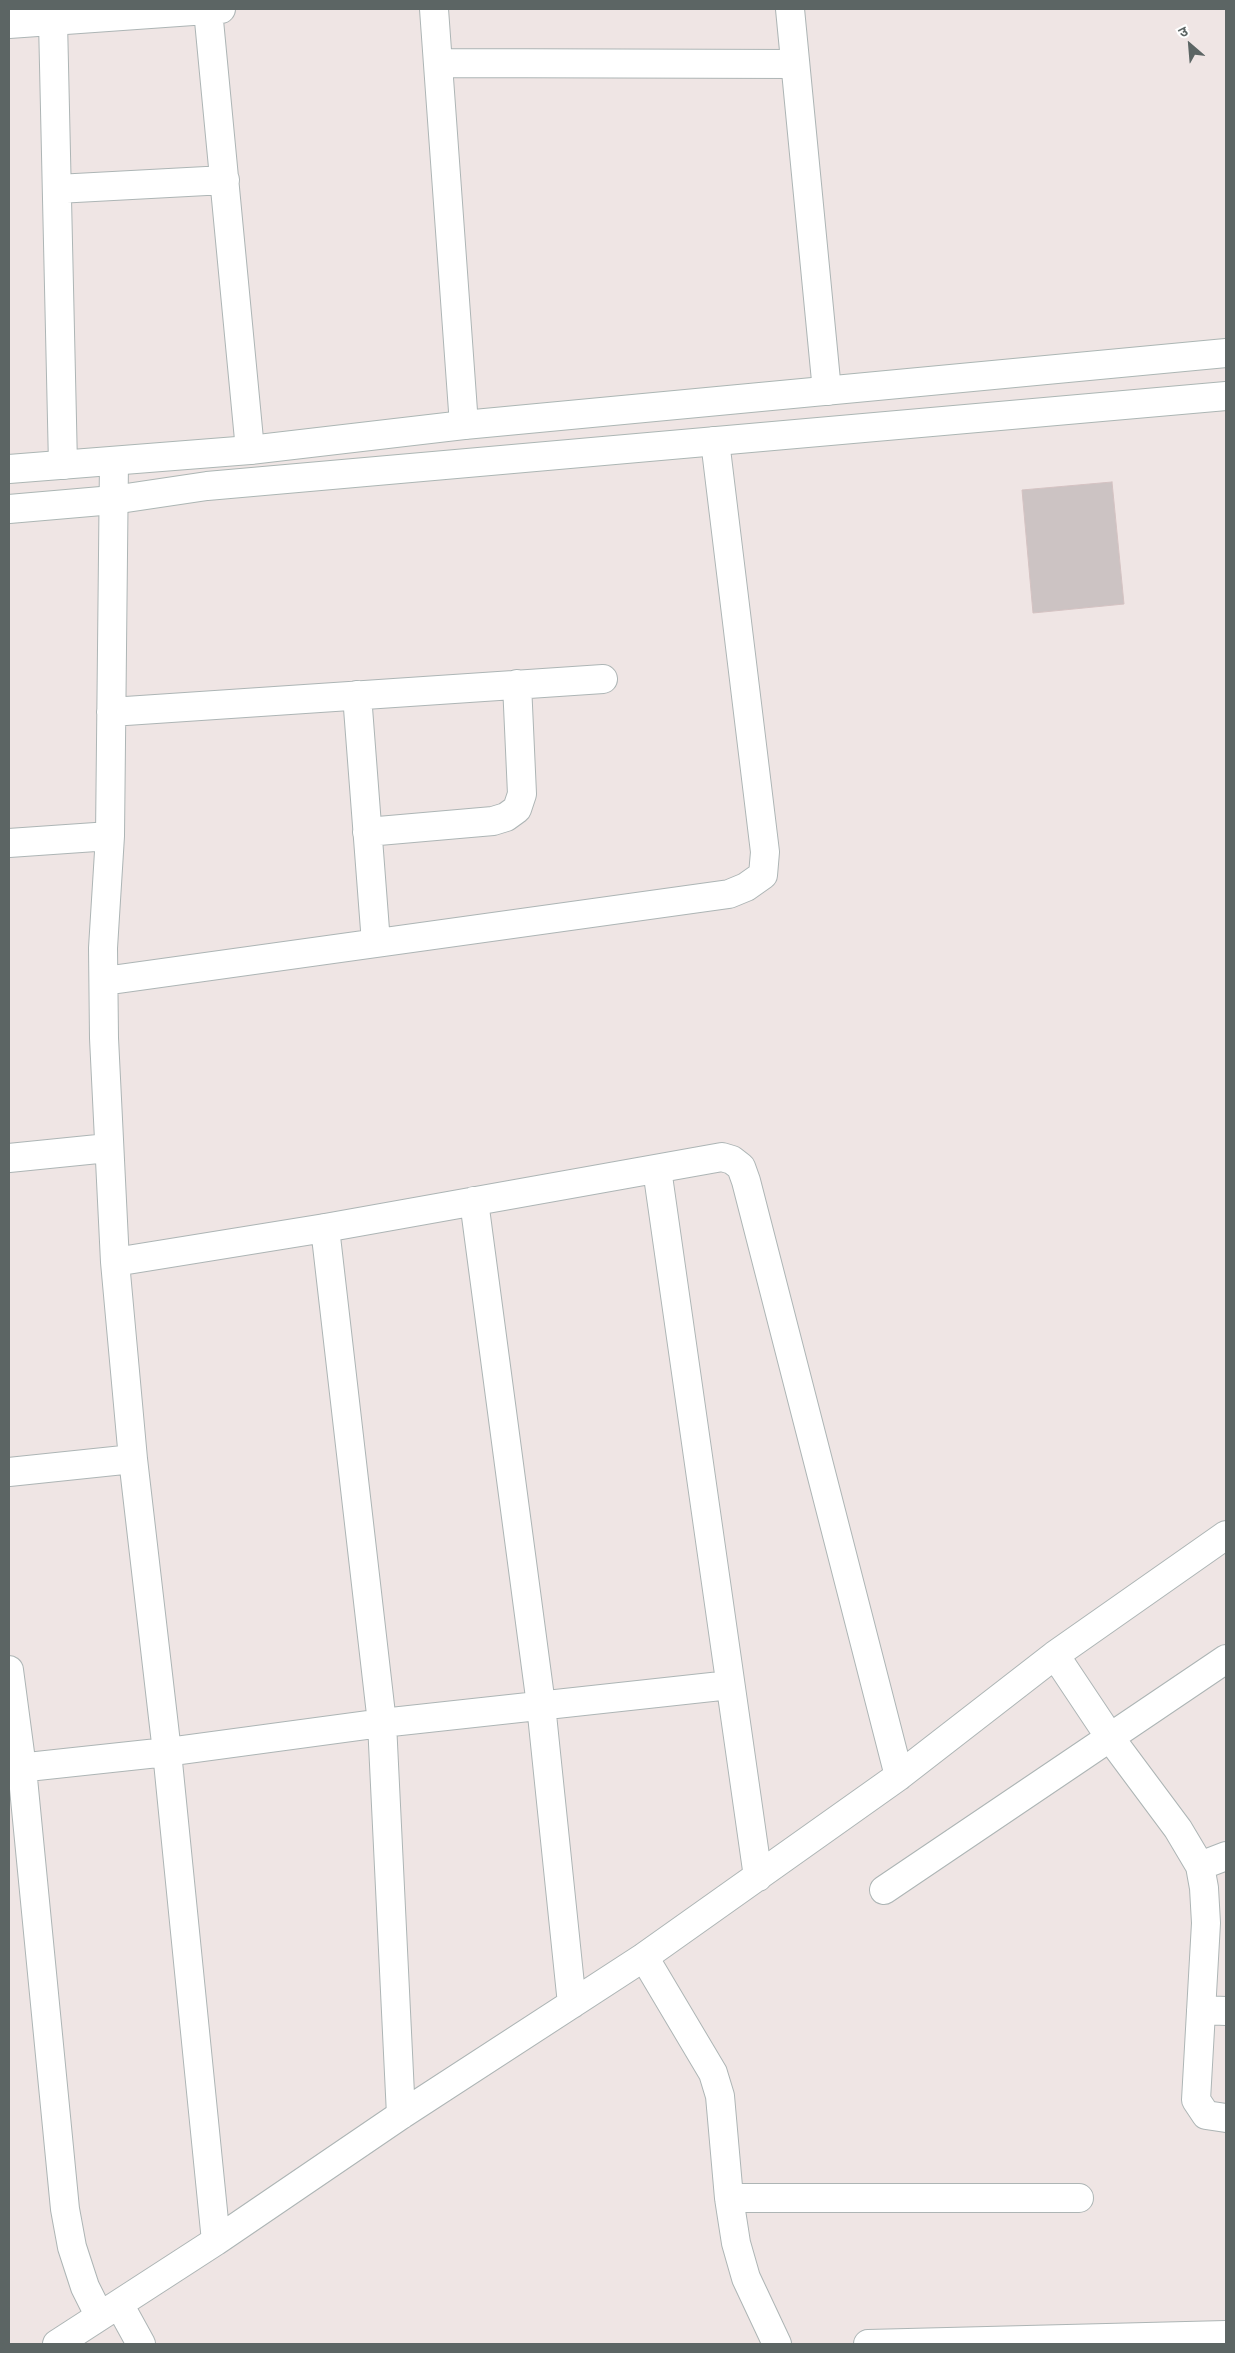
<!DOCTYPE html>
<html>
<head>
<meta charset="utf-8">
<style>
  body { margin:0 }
  #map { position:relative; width:1235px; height:2353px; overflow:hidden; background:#efe5e4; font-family:"Roboto Condensed","Noto Sans Devanagari",sans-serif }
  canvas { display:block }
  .frame { position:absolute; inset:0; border:10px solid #5c6564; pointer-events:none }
  .north { position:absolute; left:1165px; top:20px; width:50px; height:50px; -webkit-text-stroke:4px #fff; paint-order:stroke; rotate:333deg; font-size:14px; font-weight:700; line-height:20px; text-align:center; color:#5c6564 }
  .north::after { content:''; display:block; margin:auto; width:18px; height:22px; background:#5c6564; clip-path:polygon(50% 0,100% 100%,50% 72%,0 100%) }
</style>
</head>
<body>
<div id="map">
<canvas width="1235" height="2353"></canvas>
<div class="frame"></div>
<div class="north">उ</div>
</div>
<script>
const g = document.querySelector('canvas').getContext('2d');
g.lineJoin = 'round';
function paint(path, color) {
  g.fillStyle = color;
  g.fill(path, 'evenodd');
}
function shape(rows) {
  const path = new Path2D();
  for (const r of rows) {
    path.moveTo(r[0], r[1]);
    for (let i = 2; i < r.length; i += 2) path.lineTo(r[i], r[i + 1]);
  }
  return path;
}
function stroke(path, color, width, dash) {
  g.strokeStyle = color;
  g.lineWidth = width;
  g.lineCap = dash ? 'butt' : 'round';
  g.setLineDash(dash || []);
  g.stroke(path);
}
const building = shape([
  [1112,482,1124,604,1033,613,1022,490,1112,482]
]);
paint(building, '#ccc3c3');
stroke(building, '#d4c2c2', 1);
const minor = shape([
  [434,9,464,425],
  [790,9,827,391],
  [208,10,250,450],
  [53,21,63,465],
  [9,24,221,9],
  [438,63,795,64],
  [57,189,225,180],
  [114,461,110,836,103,948,104,1038,115,1262,133,1459,167,1752,216,2241],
  [357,695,376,943],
  [111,712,603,679],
  [367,832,493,821,506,817,517,809,522,794,517,684],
  [9,843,110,836],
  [104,981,729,894,746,887,763,875,765,852,715,441],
  [9,1158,108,1148],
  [657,1169,758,1877],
  [474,1201,541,1705,572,2004],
  [325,1228,382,1723,401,2115],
  [115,1262,325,1228,722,1157,732,1160,741,1167,746,1181,899,1776],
  [9,1472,133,1459],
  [1055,1655,1111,1739,1178,1829,1200,1866,1204,1888,1206,1923,1196,2100,1206,2115,1226,2118],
  [9,1670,22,1768,65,2209,72,2247,85,2287,99,2315],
  [9,1769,167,1752,382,1723,730,1685],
  [1200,1866,1226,1856],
  [884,1890,1226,1659],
  [644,1957,713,2073,720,2096,729,2198,736,2243,746,2278,777,2344],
  [1201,2010,1226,2011],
  [729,2198,1079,2198],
  [119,2304,141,2344],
  [57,2344,216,2241,401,2115,644,1957,899,1776,1055,1655,1226,1535],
  [868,2344,1226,2335]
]);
const secondary = shape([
  [9,469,250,450,464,425,1226,353],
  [9,509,113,500,207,486,1226,396]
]);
stroke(minor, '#adb5b5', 30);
stroke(secondary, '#acb6b4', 30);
stroke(minor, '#fff', 28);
stroke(secondary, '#fff', 28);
</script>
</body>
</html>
